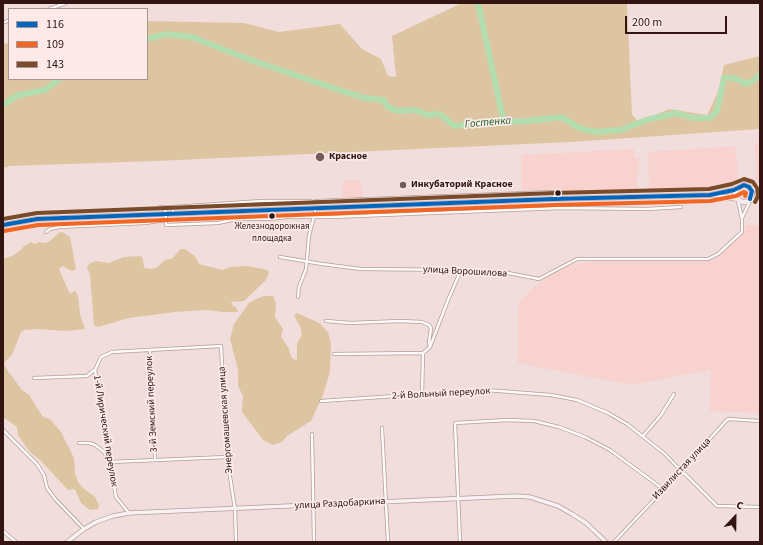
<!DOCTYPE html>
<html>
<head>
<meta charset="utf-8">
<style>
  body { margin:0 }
  #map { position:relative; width:763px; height:545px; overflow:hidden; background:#f1dedc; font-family:"Source Sans 3",sans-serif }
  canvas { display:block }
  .frame { position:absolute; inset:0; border:4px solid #321513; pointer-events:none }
  .legend { position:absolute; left:8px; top:8px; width:140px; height:72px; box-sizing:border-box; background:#fbeae8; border:1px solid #ab9593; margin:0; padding:5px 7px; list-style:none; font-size:12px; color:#321513 }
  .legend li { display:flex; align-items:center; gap:8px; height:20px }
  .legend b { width:20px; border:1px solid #ab9593 }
  .north { position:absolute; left:715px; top:497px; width:40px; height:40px; -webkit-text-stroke:3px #fbeae8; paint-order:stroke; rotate:22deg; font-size:11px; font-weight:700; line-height:16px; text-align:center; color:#321513 }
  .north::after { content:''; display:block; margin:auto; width:14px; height:18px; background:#321513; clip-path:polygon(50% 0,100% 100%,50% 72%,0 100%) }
  .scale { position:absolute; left:625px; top:16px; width:102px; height:18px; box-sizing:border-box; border:2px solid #321513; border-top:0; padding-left:5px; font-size:12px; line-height:14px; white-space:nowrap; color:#321513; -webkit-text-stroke:3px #fbeae8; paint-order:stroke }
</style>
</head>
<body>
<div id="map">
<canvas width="763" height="545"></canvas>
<div class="frame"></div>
<ul class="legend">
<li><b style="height:5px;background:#0065bd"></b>116</li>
<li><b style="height:5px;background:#f26522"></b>109</li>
<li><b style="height:5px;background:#7a4b2a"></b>143</li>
</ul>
<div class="north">С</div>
<div class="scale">200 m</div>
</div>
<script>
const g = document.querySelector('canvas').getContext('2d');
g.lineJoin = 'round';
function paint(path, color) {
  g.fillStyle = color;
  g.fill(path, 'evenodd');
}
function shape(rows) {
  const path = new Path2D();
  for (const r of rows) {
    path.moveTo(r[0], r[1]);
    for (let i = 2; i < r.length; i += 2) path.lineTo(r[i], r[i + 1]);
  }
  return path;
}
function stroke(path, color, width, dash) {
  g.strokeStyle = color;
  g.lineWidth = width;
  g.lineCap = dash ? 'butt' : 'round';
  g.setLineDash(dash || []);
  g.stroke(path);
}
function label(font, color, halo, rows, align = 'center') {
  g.font = font + ' "Source Sans 3",sans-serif';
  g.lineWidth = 3.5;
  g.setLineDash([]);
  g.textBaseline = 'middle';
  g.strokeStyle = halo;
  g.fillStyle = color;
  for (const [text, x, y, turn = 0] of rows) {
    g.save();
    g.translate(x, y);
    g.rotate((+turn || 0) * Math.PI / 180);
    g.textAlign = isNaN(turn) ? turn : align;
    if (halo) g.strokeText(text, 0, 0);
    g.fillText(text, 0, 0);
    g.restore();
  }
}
paint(shape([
  [755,143,760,143,760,183,756,184],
  [736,146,738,180,732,187,649,191,648,152],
  [634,149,634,158,639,158,637,190,617,190,611,193,522,195,521,155],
  [343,180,361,180,362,198,343,198],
  [745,225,760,225,760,413,710,411,711,370,630,385,518,363,518,308,521,299,558,267,600,260,616,259,714,260,745,230]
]), '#f8d2ce');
paint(shape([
  [462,3,627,3,632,115,637,120,644,120,669,109,707,115,718,92,724,65,760,56,760,129,571,142,156,161,10,166,3,168,3,44,9,43,9,79,147,79,147,21,244,23,279,32,340,24,362,49,381,59,388,76,396,77,392,36],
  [60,232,64,233,70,237,76,269,72,271,62,266,59,269,69,292,72,294,73,291,76,292,78,296,80,314,85,329,66,331,39,329,24,330,21,332,12,355,4,363,8,371,22,390,29,395,43,417,50,419,61,432,74,458,75,473,78,482,83,488,95,497,99,505,98,509,90,510,81,503,75,489,68,490,41,461,29,451,18,435,17,427,3,417,3,259,12,256,22,249,24,246,31,242,35,244,39,242,46,243,50,241],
  [180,249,185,249,195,256,199,264,203,265,222,270,230,267,247,266,268,270,269,274,265,281,244,301,231,302,233,306,236,307,238,312,223,312,206,310,175,312,129,318,98,327,94,325,90,275,87,268,89,264,96,261,109,263,124,257,141,256,143,259,144,268,152,269,156,268,165,260,173,258],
  [264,296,273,296,276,304,275,317,283,329,281,337,288,347,291,356,293,359,297,360,297,344,302,334,300,326,294,316,297,313,319,323,328,332,331,344,330,372,323,395,311,421,287,436,282,442,273,445,263,440,242,412,242,408,243,396,238,386,238,370,230,339,234,324,249,303,256,299]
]), '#ddc5a2');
stroke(shape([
  [478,3,504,123],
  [147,39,167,34,192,37,248,59,339,90,365,98,383,100,388,107,398,111,415,110,428,115,440,114,454,126,486,123,527,121,561,117,581,129,597,132,621,130,646,120,677,113,692,118,710,118,717,111,724,78,734,78,747,84,754,80,760,74],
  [3,105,18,95,45,90,59,79]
]), '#b3ddaf', 6);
const street = shape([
  [49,9,66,3],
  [3,23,9,20],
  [316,201,554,192,554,199],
  [160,207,173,207],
  [165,207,166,220],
  [173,213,173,207,262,201,311,201],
  [742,218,750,201],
  [46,232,50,229,59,227,145,223,166,220,166,225,218,223,236,219,269,219,287,217,331,217,561,208,647,209,681,207],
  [280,257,322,264,361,269,462,270,503,272,539,279,577,259,708,259,718,254,742,232,742,219,738,200],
  [298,297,299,287,306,269,309,236,316,208],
  [326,321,351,323,400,321,422,322,429,325,431,328,429,343,430,347],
  [150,350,155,459],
  [334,354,423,353],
  [34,378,87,376,94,370],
  [422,394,423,353,430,347,448,300,461,270],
  [321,401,486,390,551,395,577,400,608,413,627,424,665,454,681,471,680,472,685,474,681,471],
  [382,428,388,542],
  [3,430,37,464,44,475,47,488,56,500,84,529],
  [312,434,314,542],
  [643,436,661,415,674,394],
  [79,443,89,443,95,445,104,452,110,462,227,457],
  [684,473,717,506,760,507],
  [129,513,116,497,95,370,101,357,112,352,221,346,227,457,235,509,236,542],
  [3,531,16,542],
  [460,542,455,423,507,420,534,421,559,427,585,437,610,450,663,489],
  [614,542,681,471,726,421,728,419,760,421]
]);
const secondary = shape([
  [67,542,84,529,96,522,113,516,129,513,516,496,530,497,558,506,572,514,586,523,606,542]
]);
const primary = shape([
  [751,188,760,191],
  [737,190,735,193,736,198,742,202,746,202,760,197],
  [715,195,737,199],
  [3,225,37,219,86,217,554,199,710,195,734,190,744,185,749,187,752,191,752,195,750,199]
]);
stroke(street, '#b39d9b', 4);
stroke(secondary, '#b39d9b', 5);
stroke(primary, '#c2aaa8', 5.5);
stroke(street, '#fdfafa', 2.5);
stroke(secondary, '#f9f2f2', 3.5);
stroke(primary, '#f5ebea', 4);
stroke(shape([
  [3,225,37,219,554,199,710,195,734,190,744,185,749,187,752,191,750,199]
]), '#0065bd', 4);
stroke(shape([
  [4,231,38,225,554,205,710,201,736,196,744,192,746,193,745,196]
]), '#f26522', 4);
stroke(shape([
  [3,219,37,213,554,193,709,189,732,184,744,179,753,182,757,188,758,196,755,202]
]), '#7a4b2a', 4);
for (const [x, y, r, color] of [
  [320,157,5,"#755b59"],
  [403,185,4,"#755b59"],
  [558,193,3.5,"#321513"],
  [272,216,3.5,"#321513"]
]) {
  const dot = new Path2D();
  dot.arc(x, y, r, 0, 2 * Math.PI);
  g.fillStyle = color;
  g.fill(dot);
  stroke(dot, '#fbeae8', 1.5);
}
label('9px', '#321513', '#fbeae8', [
  ["Железнодорожная",272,227],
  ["площадка",272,239]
]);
label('bold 10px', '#321513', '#fbeae8', [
  ["Красное",329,157],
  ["Инкубаторий Красное",411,185]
], 'left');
label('10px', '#321513', '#fbeae8', [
  ["улица Ворошилова",465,272,3],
  ["2-й Вольный переулок",441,394,-3],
  ["3-й Земский переулок",152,404,-93],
  ["Энергомашевская улица",226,420,-94],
  ["1-й Лирический переулок",105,431,81],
  ["Извилистая улица",682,469,-47],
  ["улица Раздобаркина",340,504,-3]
]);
label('italic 11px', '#1b5f25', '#fbeae8', [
  ["Гостенка",488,123,-5]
]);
</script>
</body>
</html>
